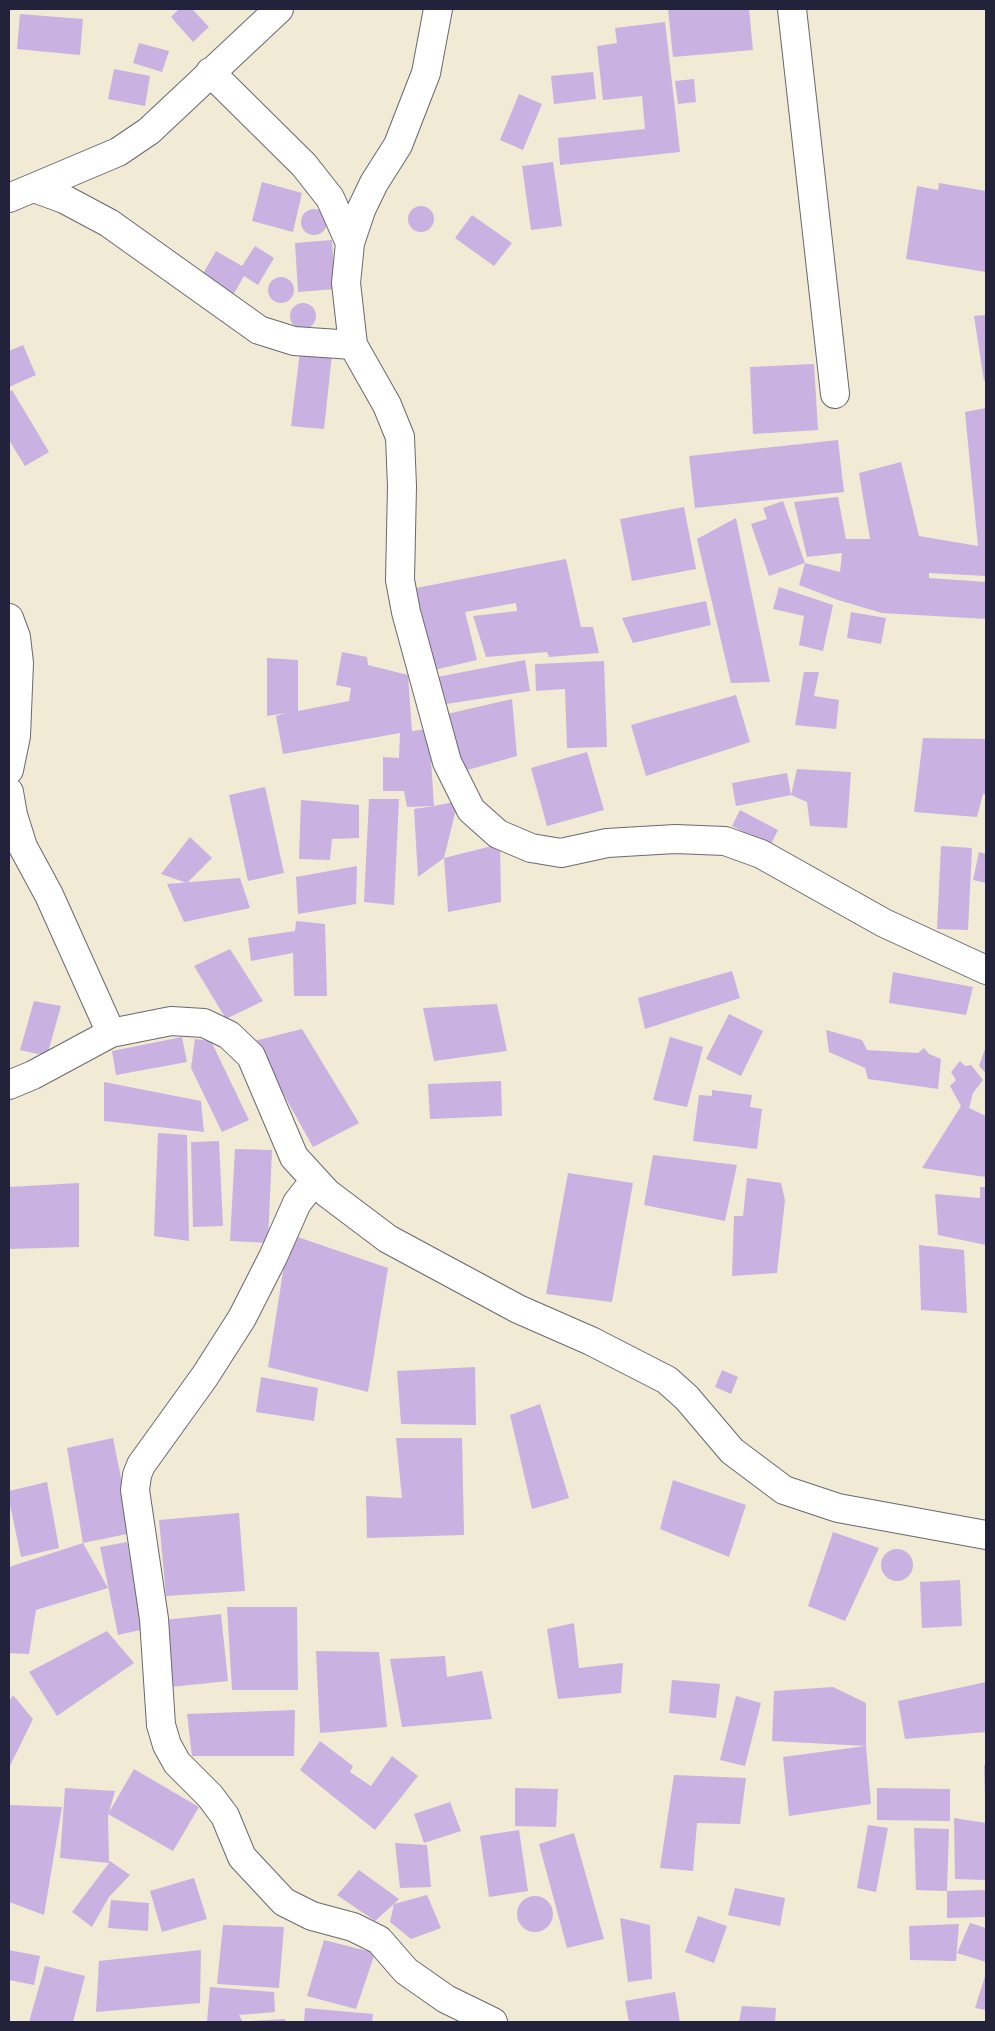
<!DOCTYPE html>
<html>
<head>
<meta charset="utf-8">
<style>
  body { margin:0 }
  #map { position:relative; width:995px; height:2031px; overflow:hidden; background:#f1ead4; font-family:Cardo,serif }
  canvas { display:block }
  .frame { position:absolute; inset:0; border:10px solid #22223b; pointer-events:none }
</style>
</head>
<body>
<div id="map">
<canvas width="995" height="2031"></canvas>
<div class="frame"></div>
</div>
<script>
const g = document.querySelector('canvas').getContext('2d');
g.lineJoin = 'round';
function paint(path, color) {
  g.fillStyle = color;
  g.fill(path, 'evenodd');
}
function shape(rows) {
  const path = new Path2D();
  for (const r of rows) {
    if (r.length === 3) {
      path.moveTo(r[0] + r[2], r[1]);
      path.arc(r[0], r[1], r[2], 0, 2 * Math.PI);
      continue;
    }
    path.moveTo(r[0], r[1]);
    for (let i = 2; i < r.length; i += 2) path.lineTo(r[i], r[i + 1]);
  }
  return path;
}
function stroke(path, color, width, dash) {
  g.strokeStyle = color;
  g.lineWidth = width;
  g.lineCap = dash ? 'butt' : 'round';
  g.setLineDash(dash || []);
  g.stroke(path);
}
paint(shape([
  [179,9,192,9,209,27,193,42,171,17],
  [668,9,749,9,753,50,673,57],
  [20,14,83,19,80,55,17,49],
  [665,22,680,152,560,165,558,138,645,129,642,96,603,100,597,46,617,43,615,28],
  [139,43,169,51,162,72,133,63],
  [114,69,150,76,145,106,108,99],
  [593,72,596,99,554,104,551,76],
  [694,79,696,102,678,104,675,81],
  [519,94,542,104,523,150,500,140],
  [553,162,562,226,531,230,522,166],
  [262,182,302,193,293,232,252,221],
  [939,183,986,191,986,272,906,259,917,186,938,190],
  [421,219,13],
  [314,222,13],
  [472,215,512,243,494,266,455,238],
  [332,240,335,289,298,292,295,243],
  [255,246,274,258,258,285,244,276,233,295,201,277,216,251,242,266],
  [281,290,13],
  [303,316,13],
  [986,315,986,380,984,381,974,316],
  [23,345,36,375,9,387,9,351],
  [300,351,332,355,324,429,291,426],
  [814,364,818,430,753,434,750,367],
  [12,390,49,452,25,466,9,440,9,392],
  [986,408,986,576,929,573,929,578,986,582,986,619,882,613,838,600,799,585,805,563,840,572,842,553,807,557,794,502,838,497,846,539,870,539,859,473,901,462,919,536,978,546,965,412],
  [838,440,844,492,695,508,689,456],
  [783,501,805,563,769,576,751,524,767,519,763,508],
  [684,507,696,569,632,581,620,519],
  [736,518,770,682,731,683,697,539],
  [566,559,581,627,593,627,599,653,549,657,547,652,486,657,473,616,517,611,516,603,465,612,477,660,434,670,416,588],
  [779,587,833,605,823,651,799,645,804,616,773,609],
  [706,601,711,625,633,643,622,618],
  [851,612,886,618,881,644,847,638],
  [342,652,367,657,368,665,408,675,412,731,429,729,434,806,458,801,444,858,418,877,414,809,434,806,407,807,404,791,383,791,383,757,399,758,400,733,283,754,276,716,286,713,267,716,267,658,298,660,298,711,349,701,351,688,336,685],
  [525,660,530,691,440,705,437,677],
  [604,661,607,747,567,748,565,689,536,691,535,664],
  [804,672,819,672,814,696,839,700,836,729,795,725],
  [736,695,750,742,646,776,631,725],
  [512,699,517,756,464,771,447,714],
  [923,738,986,739,986,794,983,794,977,817,914,812],
  [587,752,604,810,547,826,531,768],
  [797,769,851,772,847,828,810,826,807,802,791,795],
  [787,773,791,795,736,806,732,783],
  [265,787,284,873,248,881,229,795],
  [369,799,399,799,394,905,364,902],
  [301,800,359,805,359,838,332,839,330,860,299,859],
  [740,810,778,830,770,846,732,826],
  [190,837,212,858,187,883,161,874],
  [500,844,501,902,448,912,444,858],
  [941,846,972,848,968,930,937,929],
  [979,852,986,854,986,883,973,880],
  [357,866,356,904,298,914,296,877],
  [240,878,250,908,184,922,167,884],
  [296,921,325,924,327,996,294,996,293,953,251,961,248,938,295,931],
  [230,949,263,1001,226,1019,194,966],
  [732,971,740,998,645,1029,638,998],
  [893,972,973,987,966,1015,889,1003],
  [34,1001,61,1006,47,1056,20,1050],
  [497,1004,507,1051,434,1061,423,1008],
  [729,1014,763,1031,741,1076,706,1059],
  [302,1029,359,1123,313,1147,254,1041],
  [826,1030,862,1040,867,1050,918,1053,924,1048,929,1054,941,1059,938,1089,868,1079,865,1068,829,1052],
  [182,1037,187,1062,116,1075,112,1051],
  [670,1037,703,1047,687,1107,653,1100],
  [195,1039,211,1041,249,1120,222,1132,191,1068],
  [986,1046,986,1073,979,1066],
  [960,1061,965,1066,971,1065,983,1080,973,1093,969,1108,986,1116,986,1177,922,1168,961,1106,950,1086,956,1080,951,1072],
  [501,1081,502,1116,430,1119,428,1084],
  [104,1082,201,1101,204,1132,104,1121],
  [712,1090,752,1095,750,1107,762,1109,757,1149,693,1141,699,1095,712,1096],
  [158,1133,187,1135,189,1241,154,1236],
  [219,1141,223,1226,193,1227,191,1142],
  [235,1149,272,1150,268,1243,230,1241],
  [653,1155,737,1165,725,1221,644,1205],
  [568,1173,633,1183,612,1302,546,1294],
  [747,1178,781,1183,785,1200,777,1273,732,1276,734,1216,743,1216],
  [79,1183,79,1247,9,1249,9,1187],
  [980,1187,986,1187,986,1245,938,1235,935,1194,980,1198],
  [289,1234,388,1268,368,1392,268,1367],
  [919,1245,964,1250,967,1313,921,1310],
  [475,1367,476,1425,401,1424,397,1371],
  [722,1370,738,1377,731,1394,715,1387],
  [261,1377,318,1388,314,1421,256,1412],
  [540,1404,569,1498,532,1509,510,1415],
  [113,1438,132,1533,83,1543,108,1588,36,1610,29,1654,9,1653,9,1567,83,1543,67,1448],
  [396,1438,462,1438,464,1535,367,1538,366,1496,402,1498],
  [673,1480,746,1505,729,1557,660,1529],
  [47,1482,59,1548,21,1557,9,1500,9,1491],
  [239,1513,245,1591,166,1596,159,1520],
  [833,1532,879,1548,845,1621,808,1606],
  [127,1542,145,1629,118,1635,100,1547],
  [897,1565,16],
  [960,1580,962,1626,922,1628,920,1582],
  [227,1607,297,1607,298,1690,232,1690],
  [221,1614,228,1681,171,1687,164,1620],
  [574,1623,579,1668,623,1663,621,1693,558,1699,547,1629],
  [107,1631,134,1663,57,1716,29,1672],
  [316,1651,379,1652,387,1727,320,1733],
  [445,1656,447,1677,482,1671,492,1719,402,1727,390,1659],
  [672,1680,720,1684,716,1718,669,1713],
  [986,1682,986,1732,905,1739,898,1701],
  [833,1687,866,1703,866,1746,871,1804,789,1816,783,1757,866,1746,772,1741,774,1691],
  [13,1695,33,1719,9,1768,9,1702],
  [736,1696,761,1703,745,1766,720,1760],
  [295,1710,294,1756,192,1756,187,1714],
  [320,1741,353,1766,350,1772,371,1786,392,1756,418,1776,375,1830,300,1770],
  [984,1765,986,1765,986,1799,985,1799],
  [134,1769,199,1807,173,1851,108,1814],
  [674,1775,746,1778,740,1824,697,1823,693,1871,660,1868],
  [65,1788,115,1791,108,1816,109,1862,110,1861,130,1875,109,1897,92,1927,72,1912,109,1863,60,1858],
  [515,1788,558,1789,556,1827,515,1826],
  [877,1788,950,1789,950,1821,877,1820],
  [450,1802,461,1831,424,1843,414,1814],
  [9,1805,62,1807,44,1915,9,1902],
  [954,1818,986,1823,986,1880,955,1879],
  [868,1825,888,1828,876,1892,857,1888],
  [914,1828,949,1829,947,1891,916,1890],
  [519,1830,528,1891,489,1897,480,1836],
  [574,1833,604,1939,567,1948,539,1844],
  [395,1843,427,1845,431,1887,400,1888],
  [359,1870,399,1899,394,1904,427,1895,441,1928,411,1939,390,1922,394,1904,375,1921,337,1895],
  [194,1878,207,1919,162,1932,150,1891],
  [735,1888,785,1898,780,1926,728,1915],
  [986,1890,986,1917,947,1918,947,1891],
  [535,1914,18],
  [111,1900,149,1903,148,1931,108,1928],
  [698,1916,727,1926,714,1963,685,1952],
  [620,1918,650,1925,652,1979,628,1982],
  [970,1923,986,1928,986,1962,957,1953],
  [959,1924,956,1961,910,1960,909,1926],
  [223,1925,284,1927,279,1988,217,1984],
  [324,1940,375,1953,356,2009,307,1996],
  [9,1950,40,1956,34,1985,9,1980],
  [201,1950,200,2003,96,2012,99,1961],
  [45,1966,85,1976,73,2022,29,2022],
  [986,1973,986,2010,975,2008],
  [210,1987,274,1992,275,2012,239,2015,243,2022,207,2022],
  [675,1992,680,2022,629,2022,625,2001],
  [742,2006,776,2008,775,2022,739,2022],
  [305,2008,373,2014,372,2022,304,2022],
  [284,2019,288,2022,252,2022,251,2021]
]), '#c9b2e2');
const street = shape([
  [438,9,426,73,398,145,374,183,361,210,350,243,346,283,353,345,387,405,400,437,402,486,400,580,406,612,447,762,471,810,498,834,531,848,561,853,607,843,675,839,725,841,761,854,884,923,986,970],
  [792,9,835,394],
  [210,72,304,165,330,198,350,243],
  [34,188,64,199,109,223,259,330,294,341,353,345],
  [9,198,118,152,149,131,279,9],
  [9,618,16,637,19,663,16,736,9,770],
  [9,792,13,815,23,847,49,895,111,1033],
  [9,1085,33,1075,111,1033,171,1021,204,1023,229,1035,251,1056,294,1157,327,1193,388,1239,518,1309,591,1341,667,1380,687,1398,732,1451,784,1490,838,1508,986,1535],
  [315,1180,297,1203,273,1257,242,1318,205,1376,141,1465,137,1475,135,1490,154,1619,161,1725,167,1745,177,1763,210,1796,225,1816,242,1857,284,1902,312,1916,353,1927,379,1940,406,1971,446,1999,493,2022]
]);
stroke(street, '#6a6871', 30);
stroke(street, '#fff', 28);
</script>
</body>
</html>
